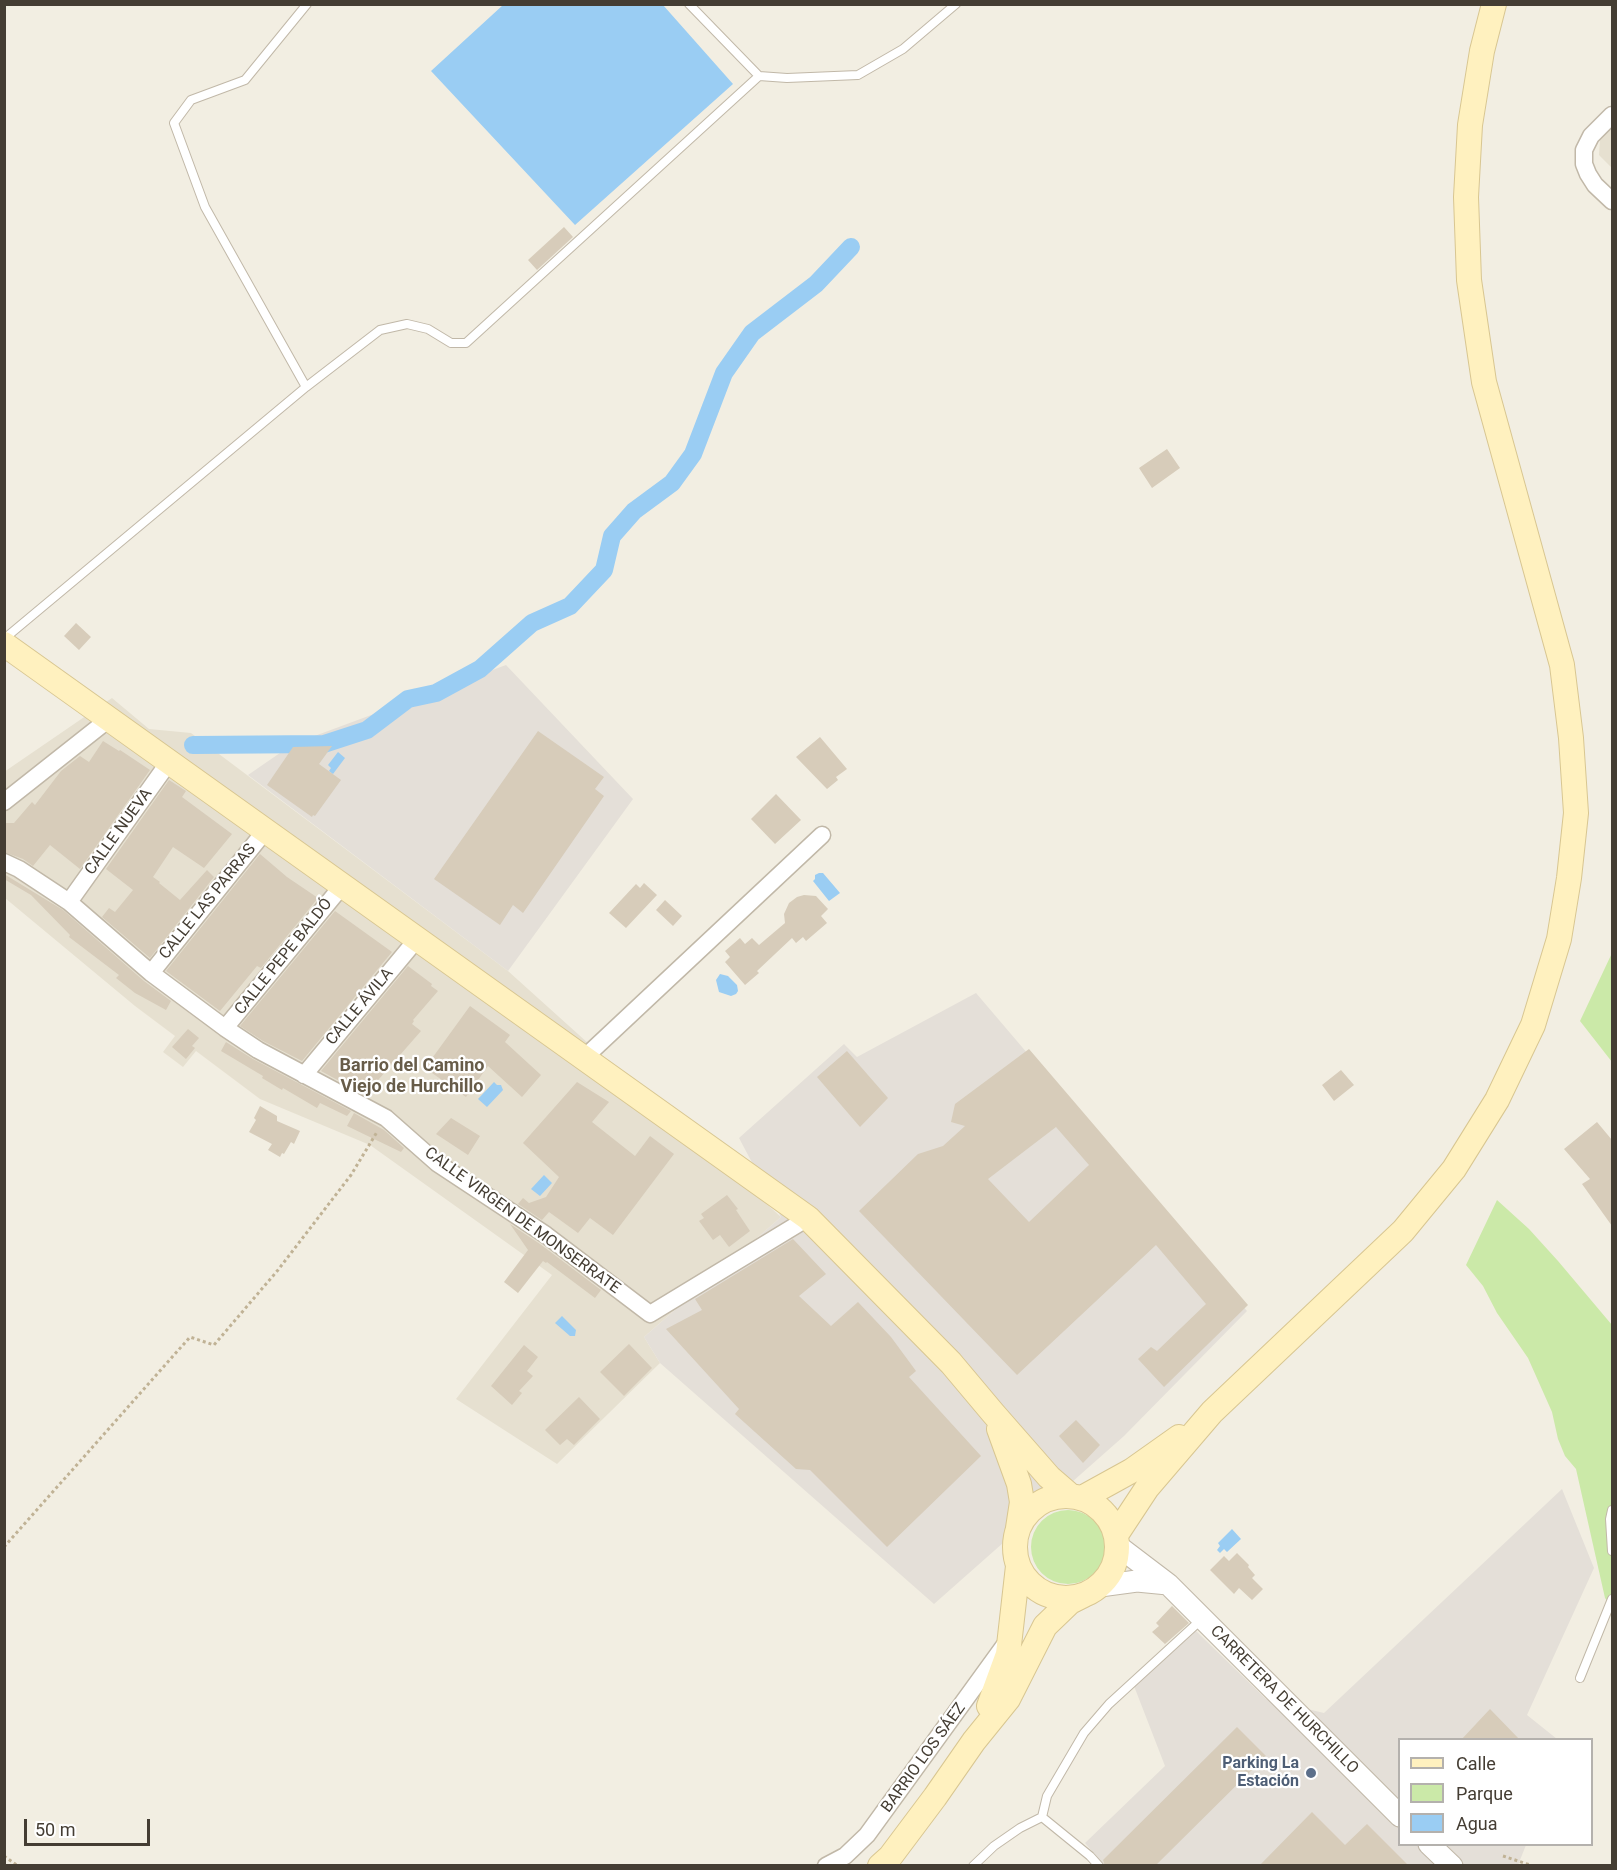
<!DOCTYPE html>
<html>
<head>
<meta charset="utf-8">
<style>
  body { margin:0 }
  #map { position:relative; width:1617px; height:1870px; overflow:hidden; background:#f2eee2; font-family:Roboto,sans-serif }
  canvas { display:block }
  .frame { position:absolute; inset:0; border:6px solid #443d33; pointer-events:none }
  .legend { position:absolute; left:1398px; top:1738px; width:195px; height:108px; box-sizing:border-box; background:#fff; border:2px solid #b4b1ad; margin:0; padding:8px 10px; list-style:none; font-size:18px; color:#443d33 }
  .legend li { display:flex; align-items:center; gap:12px; height:30px }
  .legend b { width:30px; border:2px solid #b4b1ad }
  .scale { position:absolute; left:24px; top:1819px; width:126px; height:27px; box-sizing:border-box; border:3px solid #443d33; border-top:0; padding-left:8px; font-size:18px; line-height:21px; white-space:nowrap; color:#443d33; -webkit-text-stroke:4px #fff; paint-order:stroke }
</style>
</head>
<body>
<div id="map">
<canvas width="1617" height="1870"></canvas>
<div class="frame"></div>
<ul class="legend">
<li><b style="height:8px;background:#fff1bf"></b>Calle</li>
<li><b style="height:16px;background:#cbe9a8"></b>Parque</li>
<li><b style="height:16px;background:#9acdf3"></b>Agua</li>
</ul>
<div class="scale">50 m</div>
</div>
<script>
const g = document.querySelector('canvas').getContext('2d');
g.lineJoin = 'round';
function paint(path, color) {
  g.fillStyle = color;
  g.fill(path, 'evenodd');
}
function shape(rows) {
  const path = new Path2D();
  for (const r of rows) {
    if (r.length === 3) {
      path.moveTo(r[0] + r[2], r[1]);
      path.arc(r[0], r[1], r[2], 0, 2 * Math.PI);
      continue;
    }
    path.moveTo(r[0], r[1]);
    for (let i = 2; i < r.length; i += 2) path.lineTo(r[i], r[i + 1]);
  }
  return path;
}
function stroke(path, color, width, dash) {
  g.strokeStyle = color;
  g.lineWidth = width;
  g.lineCap = dash ? 'butt' : 'round';
  g.setLineDash(dash || []);
  g.stroke(path);
}
function label(font, color, halo, rows, align = 'center') {
  g.font = font + ' Roboto,sans-serif';
  g.lineWidth = 4.5;
  g.setLineDash([]);
  g.textBaseline = 'middle';
  g.strokeStyle = halo;
  g.fillStyle = color;
  for (const [text, x, y, turn = 0] of rows) {
    g.save();
    g.translate(x, y);
    g.rotate((+turn || 0) * Math.PI / 180);
    g.textAlign = isNaN(turn) ? turn : align;
    if (halo) g.strokeText(text, 0, 0);
    g.fillText(text, 0, 0);
    g.restore();
  }
}
paint(shape([
  [1612,127,1612,168,1599,155,1600,140],
  [112,698,149,729,191,733,508,971,781,1217,644,1337,660,1363,557,1464,456,1399,552,1275,370,1145,260,1099,196,1051,183,1067,163,1052,175,1036,135,1006,5,898,4,772]
]), '#e6e0d0');
paint(shape([
  [506,665,633,799,508,971,248,775,293,744],
  [976,993,1247,1311,1124,1436,934,1604,660,1363,644,1337,781,1217,739,1138,844,1044,857,1057],
  [1562,1489,1594,1568,1527,1715,1557,1739,1400,1740,1400,1844,1526,1845,1518,1865,1104,1865,1085,1843,1165,1766,1134,1686,1196,1631,1266,1699,1324,1713]
]), '#e4dfd8');
paint(shape([
  [1612,953,1612,1062,1580,1021],
  [1497,1200,1529,1229,1558,1261,1612,1325,1612,1608,1605,1598,1576,1469,1565,1456,1558,1439,1552,1412,1528,1358,1497,1313,1483,1286,1466,1265],
  [1068,1547,37]
]), '#cbe9a8');
paint(shape([
  [663,5,733,84,575,225,431,71,503,5],
  [338,752,345,758,333,774,329,771,331,768,328,765],
  [819,873,823,873,840,893,829,901,813,881,815,879,815,875],
  [720,974,728,976,737,985,738,991,736,994,731,996,719,992,716,980],
  [494,1082,497,1085,501,1085,503,1090,487,1107,478,1099],
  [544,1175,552,1183,540,1196,531,1189],
  [562,1316,576,1330,575,1336,570,1336,555,1323],
  [1232,1529,1241,1539,1227,1552,1224,1549,1220,1553,1217,1550,1220,1546,1218,1543]
]), '#9acdf3');
stroke(shape([
  [193,745,324,744,367,730,408,699,436,693,480,669,532,623,570,606,604,570,612,536,634,511,672,483,693,454,724,373,752,333,816,284,851,247]
]), '#9acdf3', 18);
paint(shape([
  [564,227,573,237,537,270,528,260],
  [1167,449,1180,468,1152,488,1139,468],
  [76,623,91,637,79,650,64,636],
  [538,731,604,777,595,789,604,796,523,913,513,905,500,925,434,879],
  [820,737,847,769,836,777,838,780,827,789,796,757],
  [103,741,119,751,120,750,150,770,80,869,50,845,33,866,23,859,4,852,4,823,14,823,32,802,35,805,61,771,80,756,89,762],
  [332,746,319,764,341,780,315,816,313,815,312,817,267,785,293,747],
  [169,780,186,791,182,797,232,834,204,868,173,847,153,877,160,882,159,883,180,900,207,870,214,877,150,958,102,917,109,908,115,912,133,890,106,869],
  [776,794,801,820,775,844,751,819],
  [260,854,287,877,318,898,261,968,257,966,220,1011,166,971],
  [4,874,63,910,144,981,171,1001,166,1010,135,993,116,978,119,975,69,937,70,935,31,895,4,879],
  [644,883,657,895,626,928,609,913,636,884,640,888],
  [804,895,816,896,828,909,821,916,827,923,806,941,803,937,796,943,792,938,757,971,759,973,745,985,725,962,730,957,725,951,740,938,745,944,752,938,759,945,785,923,784,914,789,903,797,897],
  [665,900,682,916,673,926,656,910],
  [335,911,392,952,302,1061,263,1041,240,1026],
  [408,966,432,984,431,986,438,991,413,1020,414,1021,412,1024,421,1031,365,1095,321,1071],
  [470,1006,510,1035,505,1042,541,1075,522,1097,488,1066,466,1097,425,1068],
  [188,1029,199,1038,192,1046,195,1048,186,1059,172,1047],
  [226,1042,253,1059,351,1111,347,1116,320,1103,317,1108,283,1088,282,1090,262,1078,263,1076,221,1051],
  [1029,1049,1248,1305,1164,1387,1138,1359,1151,1347,1157,1351,1206,1304,1156,1245,1017,1375,859,1211,918,1154,943,1146,965,1126,951,1122,955,1104],
  [1056,1127,1089,1165,1029,1222,988,1179],
  [847,1051,888,1098,860,1127,817,1077],
  [1341,1070,1354,1085,1334,1101,1322,1085],
  [577,1082,609,1102,592,1122,635,1156,650,1136,674,1154,613,1235,590,1218,578,1233,549,1212,542,1220,518,1204,523,1198,529,1203,546,1197,559,1177,523,1143],
  [260,1106,277,1116,277,1121,300,1131,294,1144,291,1142,284,1154,282,1153,280,1157,268,1150,272,1144,249,1132,256,1120,254,1118],
  [354,1113,384,1130,404,1148,401,1152,347,1126],
  [451,1118,480,1136,468,1155,436,1134],
  [1597,1122,1612,1140,1612,1226,1582,1184,1590,1179,1564,1149],
  [727,1195,738,1209,736,1210,750,1231,729,1247,720,1235,713,1240,699,1221,704,1218,701,1214],
  [510,1224,540,1244,601,1290,595,1298,547,1262,546,1263,543,1261,518,1293,504,1282,528,1250],
  [793,1239,826,1274,799,1296,831,1326,858,1302,891,1337,916,1371,909,1377,981,1456,887,1547,810,1470,796,1469,735,1414,739,1409,666,1329,702,1310,695,1299],
  [629,1344,652,1368,624,1396,600,1372],
  [524,1345,538,1357,527,1371,533,1376,519,1391,522,1393,512,1405,491,1386],
  [579,1397,600,1419,574,1445,567,1439,560,1445,545,1430],
  [1076,1420,1100,1445,1083,1463,1059,1436],
  [1237,1553,1249,1565,1248,1567,1255,1575,1252,1578,1263,1589,1252,1600,1239,1588,1234,1594,1210,1570,1224,1556,1229,1561],
  [1172,1606,1189,1623,1165,1644,1152,1632,1159,1626,1156,1623],
  [1490,1709,1520,1740,1461,1740],
  [1237,1727,1266,1756,1155,1866,1105,1866,1103,1860],
  [1312,1812,1345,1845,1367,1824,1409,1866,1259,1866]
]), '#d7ccba');
const service = shape([
  [689,4,759,76],
  [306,387,205,207,174,123,191,100,245,80,307,4],
  [4,639,306,387,380,330,407,324,428,329,451,343,466,343,759,76,787,78,858,75,903,49,956,4],
  [1612,1510,1610,1519,1612,1551],
  [1580,1678,1612,1599],
  [1042,1817,1047,1796,1084,1733,1109,1704,1203,1618],
  [973,1866,994,1846,1020,1828,1042,1817,1090,1856,1099,1866]
]);
const minor = shape([
  [1612,115,1591,136,1584,150,1584,164,1588,174,1595,185,1612,201],
  [4,802,109,719],
  [4,862,19,869,69,902,151,973,225,1028,258,1050,386,1118,437,1163,546,1235,650,1314,808,1218],
  [69,902,169,762],
  [151,973,265,831],
  [225,1028,342,886],
  [584,1058,822,835],
  [304,1075,417,939],
  [826,1866,845,1856,867,1835,1004,1646]
]);
const tertiary = shape([
  [1118,1546,1168,1584,1400,1816],
  [1100,1586,1137,1581,1168,1584],
  [1429,1844,1452,1866]
]);
const secondary = shape([
  [4,644,808,1218,951,1363,993,1413,1049,1477,1071,1496],
  [999,1429,1019,1484,1022,1502,1018,1528],
  [1066,1547,51],
  [1082,1498,1131,1471,1179,1437],
  [1116,1535,1147,1488,1212,1412,1403,1231,1454,1169,1497,1100,1533,1025,1559,939,1569,878,1576,813,1571,738,1562,665,1484,382,1469,280,1466,197,1470,125,1482,51,1494,4],
  [989,1706,1008,1654,1018,1566],
  [880,1866,890,1857,935,1797,974,1741,1008,1699,1045,1626,1070,1602,1084,1595]
]);
stroke(service, '#c1b8a8', 10);
stroke(minor, '#c1b8a8', 19);
stroke(tertiary, '#c1b8a8', 23);
stroke(secondary, '#d8c691', 26);
stroke(shape([
  [4,1547,190,1337,214,1345,278,1270,351,1175,377,1132],
  [4,1856,18,1866],
  [1503,1856,1533,1866]
]), '#c0b295', 3, [3, 3]);
stroke(service, '#fff', 8);
stroke(minor, '#fff', 16);
stroke(tertiary, '#fff', 21);
stroke(secondary, '#fff1bf', 24);
for (const [x, y, r, color] of [
  [1311,1773,6,"#5c6f8a"]
]) {
  const dot = new Path2D();
  dot.arc(x, y, r, 0, 2 * Math.PI);
  g.fillStyle = color;
  g.fill(dot);
  stroke(dot, '#fff', 2);
}
label('16px', '#443d33', '#fff', [
  ["CALLE NUEVA",119,832,-54],
  ["CALLE LAS PARRAS",208,902,-51],
  ["CALLE PEPE BALDÓ",284,957,-51],
  ["CALLE ÁVILA",360,1007,-50],
  ["CALLE VIRGEN DE MONSERRATE",522,1221,36],
  ["CARRETERA DE HURCHILLO",1284,1700,45],
  ["BARRIO LOS SÁEZ",924,1758,-54]
]);
label('bold 16px', '#4e5e75', '#fff', [
  ["Parking La",1299,1764],
  ["Estación",1299,1782]
], 'right');
label('bold 18px', '#675c49', '#fff', [
  ["Barrio del Camino",412,1066],
  ["Viejo de Hurchillo",412,1087]
]);
</script>
</body>
</html>
